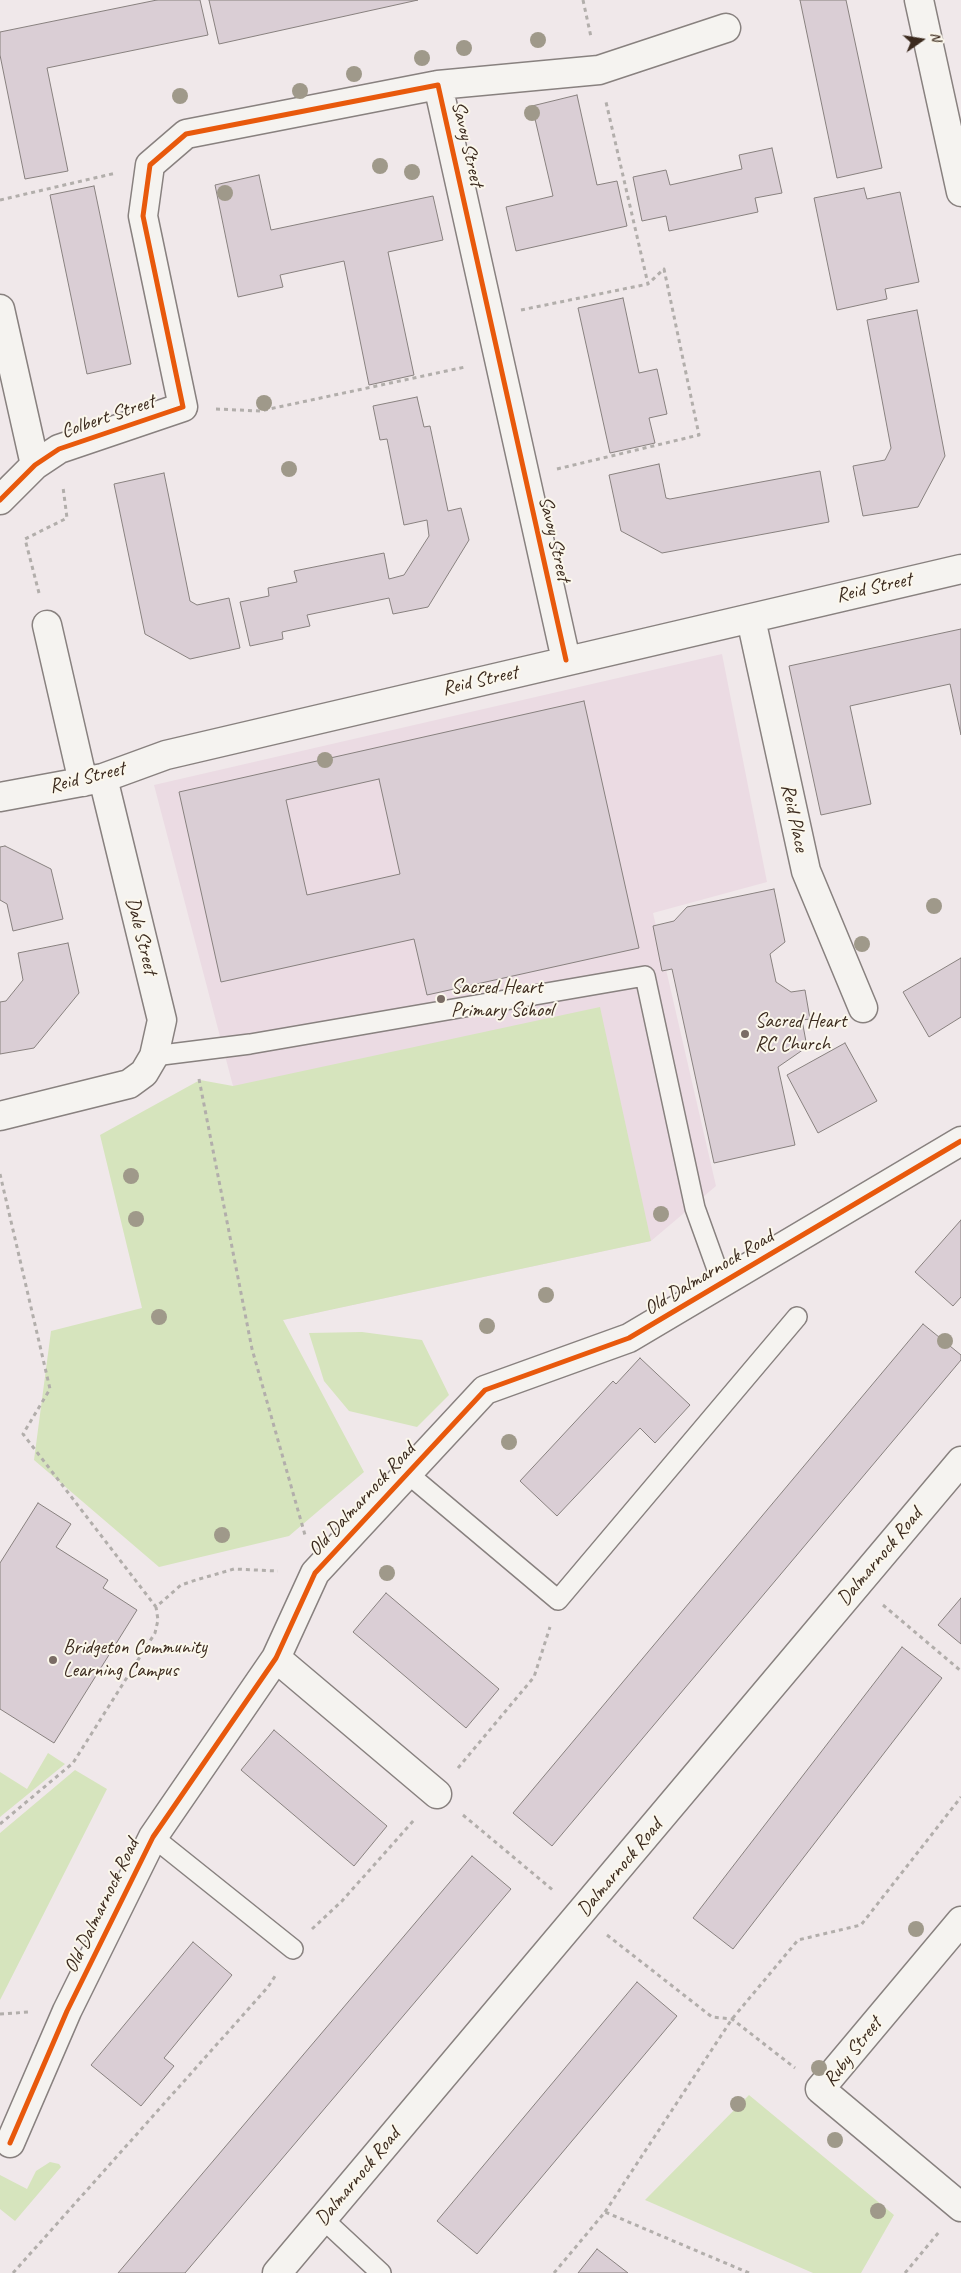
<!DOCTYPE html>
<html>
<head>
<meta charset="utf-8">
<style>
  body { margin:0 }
  #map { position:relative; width:961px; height:2273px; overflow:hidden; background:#f0e8ea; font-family:Caveat,sans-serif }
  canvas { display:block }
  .north { position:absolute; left:896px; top:15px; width:50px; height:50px; -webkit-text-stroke:4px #fbf7ec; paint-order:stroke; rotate:77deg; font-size:14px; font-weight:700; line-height:20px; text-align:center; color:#3b2a1e }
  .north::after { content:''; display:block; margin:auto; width:18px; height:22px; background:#3b2a1e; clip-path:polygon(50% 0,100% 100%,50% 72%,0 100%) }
</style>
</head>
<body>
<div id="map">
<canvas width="961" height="2273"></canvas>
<div class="north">N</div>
</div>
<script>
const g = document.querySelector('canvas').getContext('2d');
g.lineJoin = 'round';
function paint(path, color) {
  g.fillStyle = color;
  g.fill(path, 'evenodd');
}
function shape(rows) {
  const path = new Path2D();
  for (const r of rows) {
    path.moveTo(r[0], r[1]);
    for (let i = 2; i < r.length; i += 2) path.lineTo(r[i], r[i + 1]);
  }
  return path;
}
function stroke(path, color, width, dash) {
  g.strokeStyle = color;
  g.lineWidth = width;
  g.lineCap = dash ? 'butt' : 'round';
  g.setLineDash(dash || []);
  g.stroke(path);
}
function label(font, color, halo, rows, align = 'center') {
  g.font = font + ' Caveat,sans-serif';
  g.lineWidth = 4;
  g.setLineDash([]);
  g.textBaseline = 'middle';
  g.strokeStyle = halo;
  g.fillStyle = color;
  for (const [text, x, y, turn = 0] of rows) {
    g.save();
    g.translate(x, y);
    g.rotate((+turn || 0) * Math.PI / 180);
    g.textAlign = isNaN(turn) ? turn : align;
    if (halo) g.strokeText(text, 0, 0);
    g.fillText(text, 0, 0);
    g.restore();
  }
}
paint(shape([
  [722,654,767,882,653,913,716,1186,651,1241,283,1320,233,1086,154,785]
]), '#ebdbe3');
paint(shape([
  [600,1007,651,1241,283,1320,364,1472,289,1536,159,1567,34,1460,51,1331,142,1308,100,1135,200,1080,233,1086],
  [362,1332,422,1340,449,1395,417,1427,349,1411,324,1381,309,1333],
  [48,1753,65,1764,0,1817,0,1772,27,1789],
  [75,1770,107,1789,0,2000,0,1833],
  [749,2095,894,2215,861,2273,813,2273,645,2200],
  [50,2162,59,2164,61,2167,15,2221,0,2209,0,2175,27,2189,36,2171]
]), '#d6e4bd');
const building = shape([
  [157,0,200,0,208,35,47,68,68,171,25,179,0,55,0,32,157,0],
  [209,0,418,0,219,44,209,0],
  [800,0,846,0,882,168,837,178,800,0],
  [577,95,597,185,617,181,627,226,516,251,506,207,553,196,532,106,577,95],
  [772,148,782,193,755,198,758,212,669,231,666,216,642,221,633,177,666,170,670,185,742,169,739,155,772,148],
  [259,175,271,230,433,196,443,240,388,252,414,375,369,385,344,261,280,275,283,287,238,297,215,185,259,175],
  [94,186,131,364,87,374,50,195,94,186],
  [864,188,867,199,900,192,919,282,885,289,887,299,837,310,814,198,864,188],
  [623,298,639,373,657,369,667,414,649,418,655,443,610,453,578,308,623,298],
  [917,310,945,456,918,507,863,516,853,466,885,460,891,448,867,320,917,310],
  [417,397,424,427,430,426,448,511,461,508,469,540,428,607,393,614,389,598,307,615,310,626,282,632,283,639,250,646,240,602,269,596,268,588,297,582,294,571,384,553,389,579,404,575,429,536,427,520,404,525,387,439,380,440,373,406,417,397],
  [659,464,666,498,670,499,820,471,829,522,662,553,621,531,609,475,659,464],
  [164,473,190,601,197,605,229,598,240,648,190,659,145,634,114,484,164,473],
  [961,629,961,735,950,684,850,706,871,804,821,815,789,666,961,629],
  [584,701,639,948,427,995,414,939,221,982,179,792,584,701],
  [379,779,400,874,307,895,286,800,379,779],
  [5,846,51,869,63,919,13,931,7,904,0,900,0,847,5,846],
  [774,889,785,942,770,954,776,982,791,992,805,990,810,1019,802,1020,807,1047,778,1067,795,1145,714,1163,672,969,662,971,653,926,674,921,687,907,774,889],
  [68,943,79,993,34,1048,0,1054,0,1002,6,1001,23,980,18,953,68,943],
  [961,958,961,1017,929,1037,903,992,961,958],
  [845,1043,877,1101,818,1133,787,1075,845,1043],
  [961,1220,961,1297,953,1306,915,1272,961,1220],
  [923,1324,961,1355,961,1360,552,1846,513,1813,923,1324],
  [640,1358,690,1405,655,1443,640,1428,557,1516,520,1481,613,1381,616,1384,640,1358],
  [38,1503,71,1524,56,1547,108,1580,103,1588,137,1610,54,1743,0,1709,0,1563,38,1503],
  [386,1593,499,1689,466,1728,353,1632,386,1593],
  [961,1598,961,1644,938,1625,961,1598],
  [902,1647,942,1678,733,1949,693,1918,902,1647],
  [274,1730,387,1826,354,1866,241,1770,274,1730],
  [472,1856,511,1889,185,2273,118,2273,472,1856],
  [193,1942,232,1975,164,2058,174,2066,141,2106,91,2065,193,1942],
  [637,1982,677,2016,477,2254,437,2221,637,1982],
  [597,2249,628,2273,578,2273,597,2249]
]);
paint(building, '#daced5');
stroke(building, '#88817f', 1);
const service = shape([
  [154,1056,250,1044,645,976,695,1208,722,1283],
  [407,1473,558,1600,797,1317],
  [153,1837,293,1949],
  [323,2219,381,2273]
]);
const minor = shape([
  [919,0,961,192],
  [438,85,599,70,726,28],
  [0,309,35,465],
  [0,500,35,465,59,449,183,407,143,216,150,165,186,134,438,85,566,660],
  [751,619,806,871,863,1008],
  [47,625,83,782],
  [0,797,103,778,166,755,961,569],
  [0,1116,129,1084,144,1073,154,1056,162,1020,103,778],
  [276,1658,437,1794],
  [961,1921,820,2089,961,2207],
  [10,2143,67,2011,153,1837,276,1658,315,1573,485,1390,629,1338,961,1141]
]);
const tertiary = shape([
  [277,2273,961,1461]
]);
stroke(service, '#88817f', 22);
stroke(minor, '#88817f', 31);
stroke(tertiary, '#88817f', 31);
stroke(shape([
  [583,0,591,37],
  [0,200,116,173],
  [521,310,648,284,606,102],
  [216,409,260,411,465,367],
  [557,469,699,435,664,269,648,284],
  [39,593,25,539,67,518,63,487],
  [199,1079,252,1349,305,1535],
  [0,1174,50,1389,23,1434,156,1607,181,1585,196,1580,234,1569,278,1571],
  [883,1605,961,1671],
  [458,1768,534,1677,550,1627],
  [463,1815,554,1891],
  [0,1824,73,1763,155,1633,158,1620,156,1607],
  [312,1929,342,1901,415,1819],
  [607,1935,712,2017,732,2019,795,2068],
  [0,2014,29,2012],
  [605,2212,732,2019,798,1940,861,1925,961,1797],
  [13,2273,268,1987,277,1973],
  [554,2273,605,2212,749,2273],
  [905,2273,939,2232]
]), '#b2aeab', 3, [4, 4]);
stroke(service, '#f5f3f0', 19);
stroke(minor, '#f5f3f0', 28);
stroke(tertiary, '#f5f3f0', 28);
stroke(shape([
  [0,500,35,465,59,449,183,407,143,216,150,165,186,134,438,85,566,660],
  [10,2143,67,2011,153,1837,276,1658,315,1573,485,1390,629,1338,961,1141]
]), '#e8590c', 5);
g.fillStyle = '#9f998a';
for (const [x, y] of [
  [538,40],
  [464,48],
  [422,58],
  [354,74],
  [300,91],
  [180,96],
  [532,113],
  [380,166],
  [412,172],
  [225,193],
  [264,403],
  [289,469],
  [325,760],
  [934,906],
  [862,944],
  [131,1176],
  [661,1214],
  [136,1219],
  [546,1295],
  [159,1317],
  [487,1326],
  [945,1341],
  [509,1442],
  [222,1535],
  [387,1573],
  [916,1929],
  [819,2068],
  [738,2104],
  [835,2140],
  [878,2211]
]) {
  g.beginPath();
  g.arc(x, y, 8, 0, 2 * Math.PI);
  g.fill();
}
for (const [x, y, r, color] of [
  [441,999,5,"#7a6c65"],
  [745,1034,5,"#7a6c65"],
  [53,1660,5,"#7a6c65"]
]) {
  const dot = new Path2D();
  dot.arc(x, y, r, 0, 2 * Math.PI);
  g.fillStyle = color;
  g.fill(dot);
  stroke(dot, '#fbf7ec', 2);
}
label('20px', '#3b2a1e', '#fbf7ec', [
  ["Savoy Street",467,144,77],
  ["Colbert Street",108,417,-19],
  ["Savoy Street",554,539,77],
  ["Reid Street",874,588,-13],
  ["Reid Street",480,681,-13],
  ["Reid Street",87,778,-14],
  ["Reid Place",794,818,78],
  ["Dale Street",141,936,76],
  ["Old Dalmarnock Road",709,1273,-31],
  ["Old Dalmarnock Road",362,1500,-47],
  ["Dalmarnock Road",880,1557,-50],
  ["Dalmarnock Road",620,1868,-50],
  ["Old Dalmarnock Road",102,1906,-64],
  ["Ruby Street",853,2052,-52],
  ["Dalmarnock Road",358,2177,-50]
]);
label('20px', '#3b2a1e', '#fbf7ec', [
  ["Sacred Heart",451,988],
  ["Primary School",451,1011],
  ["Sacred Heart",755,1022],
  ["RC Church",755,1045],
  ["Bridgeton Community",63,1648],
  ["Learning Campus",63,1671]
], 'left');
</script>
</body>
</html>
